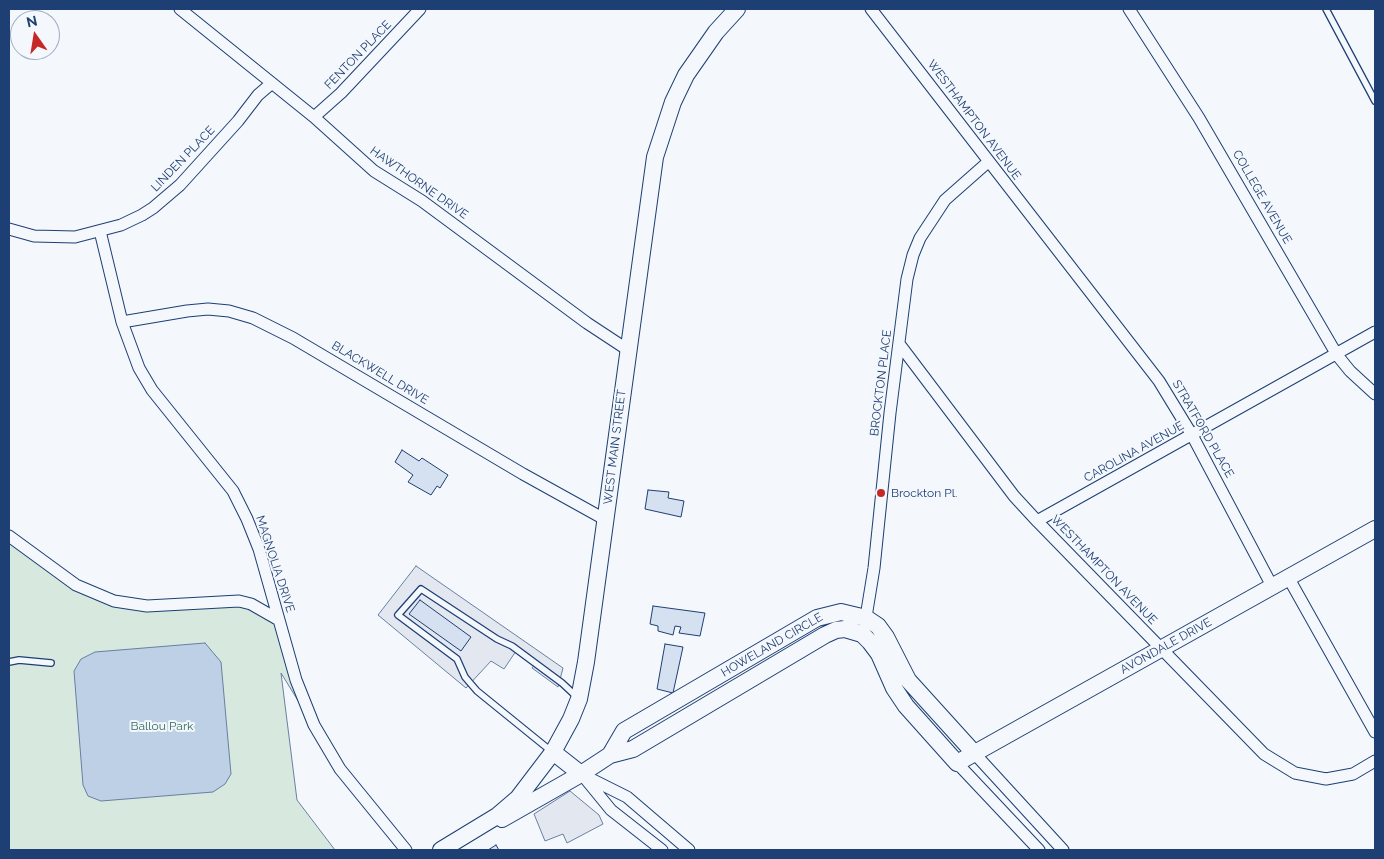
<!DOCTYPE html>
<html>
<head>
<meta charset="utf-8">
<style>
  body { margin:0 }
  #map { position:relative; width:1384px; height:859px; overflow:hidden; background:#f4f7fb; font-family:Raleway,sans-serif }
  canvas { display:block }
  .frame { position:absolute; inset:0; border:10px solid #1d3f73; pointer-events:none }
  .north { position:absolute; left:10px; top:10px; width:50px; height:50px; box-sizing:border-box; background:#f4f7fb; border:1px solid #9eadc5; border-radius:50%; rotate:347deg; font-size:14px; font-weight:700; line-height:20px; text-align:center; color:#1d3f73 }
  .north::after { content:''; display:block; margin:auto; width:18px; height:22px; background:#c62828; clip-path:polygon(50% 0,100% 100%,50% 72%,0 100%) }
</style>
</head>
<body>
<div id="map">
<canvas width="1384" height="859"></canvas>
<div class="frame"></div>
<div class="north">N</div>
</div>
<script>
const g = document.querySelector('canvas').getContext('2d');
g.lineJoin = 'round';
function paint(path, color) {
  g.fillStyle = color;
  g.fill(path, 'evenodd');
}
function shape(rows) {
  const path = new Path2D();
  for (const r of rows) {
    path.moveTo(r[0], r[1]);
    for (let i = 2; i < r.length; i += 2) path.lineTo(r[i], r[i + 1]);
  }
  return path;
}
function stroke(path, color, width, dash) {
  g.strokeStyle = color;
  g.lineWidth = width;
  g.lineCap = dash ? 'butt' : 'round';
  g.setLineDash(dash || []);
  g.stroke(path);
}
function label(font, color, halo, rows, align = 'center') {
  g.font = font + ' Raleway,sans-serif';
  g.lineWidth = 4;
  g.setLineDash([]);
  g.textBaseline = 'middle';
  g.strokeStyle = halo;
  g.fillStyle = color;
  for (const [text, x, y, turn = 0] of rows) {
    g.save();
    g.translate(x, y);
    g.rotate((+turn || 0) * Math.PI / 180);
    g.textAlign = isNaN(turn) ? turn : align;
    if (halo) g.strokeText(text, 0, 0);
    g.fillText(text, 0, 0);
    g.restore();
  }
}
const green = shape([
  [9,536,76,585,126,604,251,604,279,620,296,680,340,769,281,673,297,800,335,850,9,850,9,536]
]);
paint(green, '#d7e8df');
stroke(green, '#687fa3', 1);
const parking = shape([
  [416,566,563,668,558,687,532,668,535,664,516,651,504,669,491,661,466,688,378,615,416,566],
  [570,791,599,815,603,824,567,843,563,834,545,841,534,814,570,791]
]);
paint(parking, '#e3e8f0');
stroke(parking, '#687fa3', 1);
const water = shape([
  [205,643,221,662,231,774,225,784,213,792,101,801,88,796,83,785,74,671,81,659,95,652,205,643]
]);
paint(water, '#bed0e5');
stroke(water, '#687fa3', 1);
const building = shape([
  [402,450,419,461,422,458,448,475,440,488,437,486,431,495,408,482,413,475,395,462,402,450],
  [648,490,669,492,668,498,684,501,681,517,645,509,648,490],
  [420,600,471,637,461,651,409,614,420,600],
  [653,606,705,613,700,636,679,633,681,627,675,626,673,635,658,631,658,626,650,624,653,606],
  [665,644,683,647,673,693,657,689,665,644],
  [496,845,499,850,488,850,496,845]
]);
paint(building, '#d5e0f0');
stroke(building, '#1d3f73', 1);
const lane = shape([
  [1326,9,1375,101],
  [9,662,19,660,51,663],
  [551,751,477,691,465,677,457,659,398,615,421,589,497,639,512,646,562,683,577,697]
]);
const street = shape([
  [180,9,314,117,374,171,422,201,587,323,628,350],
  [871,9,1159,381,1192,435,1272,586],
  [1129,9,1199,118,1337,355,1350,371,1375,394],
  [314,117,341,93,420,9],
  [9,229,34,236,75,237,121,225,142,215,153,208,180,185,238,121,258,95,272,83],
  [100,231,122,322,139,368,152,390,233,491,247,519,259,549,296,680,314,725,340,769,406,850],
  [122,322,187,311,208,309,229,311,253,318,293,338,523,474,606,520],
  [900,345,1014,496,1037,521,1264,754,1295,773,1326,779,1353,774,1375,761],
  [1037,521,1375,332],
  [9,536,76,585,114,601,147,606,239,601,251,604,279,620],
  [1288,577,1375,732],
  [865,623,874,568,890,413,907,279,913,255,920,238,945,200,988,162],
  [975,754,1063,850],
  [957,763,1039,850],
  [581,774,627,797,689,850],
  [584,777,611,810,662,850]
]);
const secondary = shape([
  [553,752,581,774,610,755,633,749,825,635,836,630,845,629,862,634,870,642,879,654,894,688,906,706,957,763,1375,529],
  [610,755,624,731,817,618,841,612,866,618,878,626,886,637,908,680,975,754],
  [502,819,581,774],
  [441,850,497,816,518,798,553,752,571,719,579,699,586,662,655,157,673,102,686,75,716,32,737,9]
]);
stroke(lane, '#1d3f73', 8);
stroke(street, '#1d3f73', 13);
stroke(secondary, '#1d3f73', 18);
stroke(lane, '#f4f7fb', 5.5);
stroke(street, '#f4f7fb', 11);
stroke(secondary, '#f4f7fb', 16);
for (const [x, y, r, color] of [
  [881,493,5,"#c62828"]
]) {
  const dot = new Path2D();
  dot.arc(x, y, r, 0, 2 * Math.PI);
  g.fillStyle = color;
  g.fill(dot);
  stroke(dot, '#f4f7fb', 2);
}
label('12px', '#1d3f73', '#f4f7fb', [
  ["FENTON PLACE",358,55,-46],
  ["WESTHAMPTON AVENUE",974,120,53],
  ["LINDEN PLACE",183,159,-46],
  ["HAWTHORNE DRIVE",419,183,35],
  ["COLLEGE AVENUE",1262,197,60],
  ["BLACKWELL DRIVE",380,373,31],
  ["BROCKTON PLACE",881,383,-83],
  ["STRATFORD PLACE",1203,429,60],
  ["WEST MAIN STREET",615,447,-83],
  ["CAROLINA AVENUE",1134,452,-29],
  ["MAGNOLIA DRIVE",275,564,72],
  ["WESTHAMPTON AVENUE",1104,570,46],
  ["HOWELAND CIRCLE",772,645,-30],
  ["AVONDALE DRIVE",1166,646,-29]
]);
label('12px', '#1d3f73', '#f4f7fb', [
  ["Brockton Pl.",891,493]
], 'left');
label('12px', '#2c6c60', '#f4f7fb', [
  ["Ballou Park",162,726]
]);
</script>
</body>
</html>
